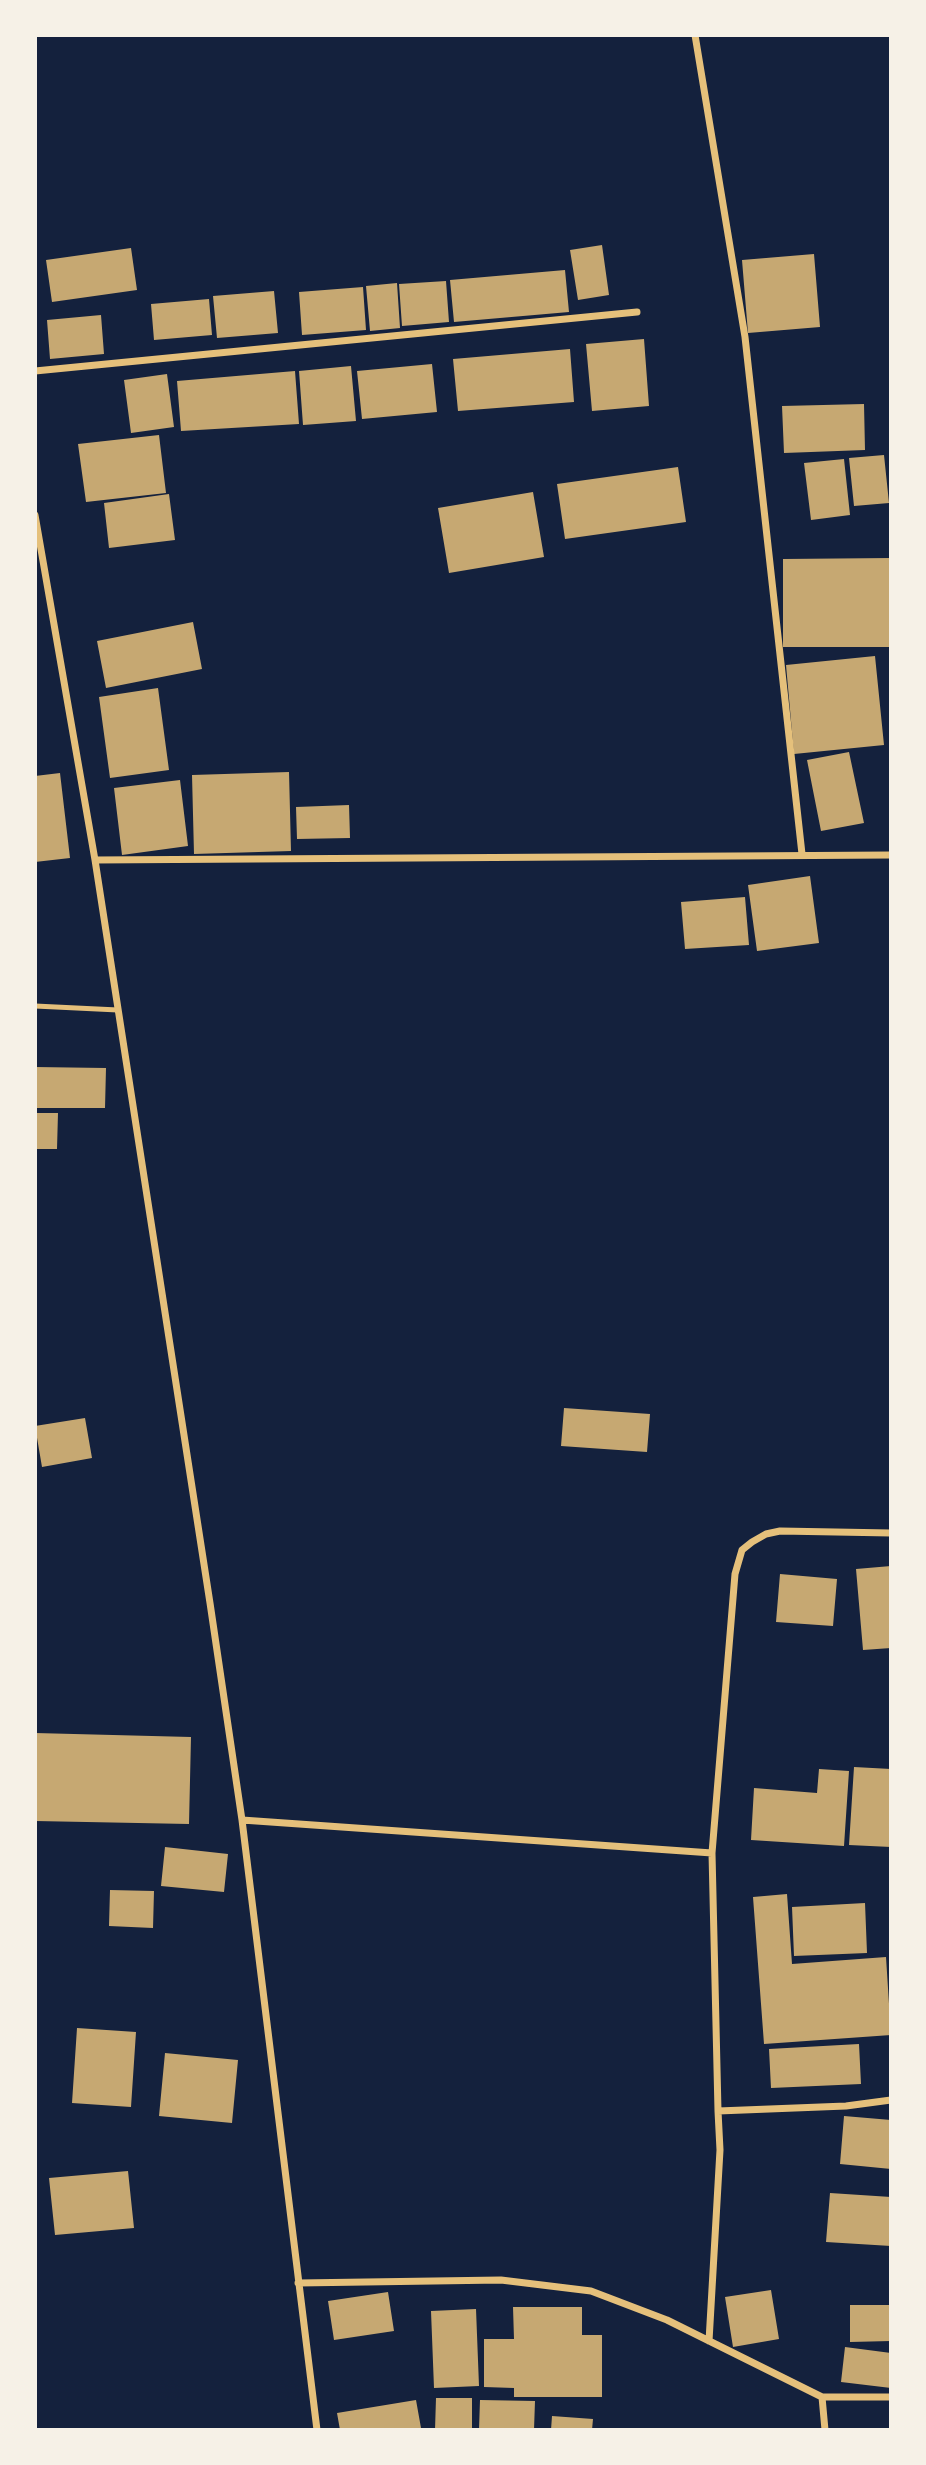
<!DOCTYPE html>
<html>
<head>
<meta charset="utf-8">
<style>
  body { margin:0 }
  #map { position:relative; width:926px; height:2465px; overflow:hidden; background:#14213d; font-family:"PT Sans Narrow",sans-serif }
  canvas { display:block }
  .frame { position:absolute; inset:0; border:37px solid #f6f1e7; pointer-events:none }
</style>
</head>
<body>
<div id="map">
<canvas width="926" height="2465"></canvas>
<div class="frame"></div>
</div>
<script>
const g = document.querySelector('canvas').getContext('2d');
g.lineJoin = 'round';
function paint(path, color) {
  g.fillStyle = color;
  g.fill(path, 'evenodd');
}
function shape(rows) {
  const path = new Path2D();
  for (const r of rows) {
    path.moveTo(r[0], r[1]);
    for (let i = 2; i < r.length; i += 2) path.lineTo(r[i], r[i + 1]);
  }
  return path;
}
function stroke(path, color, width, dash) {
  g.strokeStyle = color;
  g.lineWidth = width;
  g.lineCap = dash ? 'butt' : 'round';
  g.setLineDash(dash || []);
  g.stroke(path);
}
paint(shape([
  [602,245,609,295,578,300,570,250],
  [131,248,137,290,52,302,46,260],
  [814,254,820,327,748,333,742,260],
  [565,270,569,312,454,322,450,280],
  [446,281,449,322,402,326,399,284],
  [397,283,400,328,370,331,366,286],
  [363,287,366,330,302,335,299,292],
  [274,291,278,333,217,338,213,296],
  [209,299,212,335,154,340,151,304],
  [101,315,104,354,50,359,47,320],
  [644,339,649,406,592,411,586,344],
  [570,349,574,402,458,411,453,359],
  [432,364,437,412,362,419,357,371],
  [351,366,356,421,303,425,299,371],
  [295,371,299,424,181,431,177,381],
  [167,374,174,427,131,433,124,380],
  [864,404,865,450,784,453,782,406],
  [159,435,166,493,86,502,78,444],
  [884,455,889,503,854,506,849,458],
  [844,459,850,515,811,520,804,463],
  [678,467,686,522,565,539,557,484],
  [533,492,544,557,449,573,438,508],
  [169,494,175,540,109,548,104,503],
  [891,558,891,647,783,647,783,559],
  [193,622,202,669,106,688,97,641],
  [875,656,884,745,794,754,786,665],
  [158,688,169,770,110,778,99,697],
  [849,752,864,823,821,831,807,760],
  [289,772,291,851,194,854,192,775],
  [60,773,70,858,35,862,35,776],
  [180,780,188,846,122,855,114,788],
  [349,805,350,838,297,839,296,807],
  [810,876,819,943,757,951,748,885],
  [745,897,749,945,685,949,681,902],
  [35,1067,106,1068,105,1108,35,1108],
  [35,1113,58,1113,57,1149,35,1149],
  [564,1408,650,1414,647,1452,561,1446],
  [85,1418,92,1458,42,1467,35,1426],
  [891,1566,891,1648,863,1650,856,1569],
  [780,1574,837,1579,833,1626,776,1622],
  [35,1733,191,1737,189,1824,35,1821],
  [854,1767,891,1769,891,1847,849,1845],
  [819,1769,849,1771,844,1846,751,1840,754,1788,817,1793],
  [165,1847,228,1854,224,1892,161,1886],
  [110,1890,154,1891,153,1928,109,1926],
  [787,1894,792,1964,886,1957,891,2035,764,2044,753,1897],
  [865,1903,867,1953,794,1956,792,1907],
  [77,2028,136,2032,131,2107,72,2103],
  [859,2044,861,2084,771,2088,769,2049],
  [165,2053,238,2060,232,2123,159,2116],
  [844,2116,891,2120,891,2169,840,2164],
  [128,2171,134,2228,55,2235,49,2178],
  [830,2193,891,2197,891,2246,826,2242],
  [771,2290,779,2339,733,2347,725,2297],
  [388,2292,394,2331,334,2340,328,2301],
  [850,2305,891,2305,891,2341,850,2342],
  [513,2307,582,2307,582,2335,602,2335,602,2397,514,2397,514,2388,484,2387,484,2339,514,2339],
  [476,2309,479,2386,434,2388,431,2311],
  [845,2347,891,2353,891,2388,841,2382],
  [436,2398,472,2398,472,2430,435,2430],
  [416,2400,421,2428,407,2430,340,2430,337,2413],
  [480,2400,535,2401,534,2430,479,2430],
  [552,2416,593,2419,592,2430,551,2430]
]), '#c6a872');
stroke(shape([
  [35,1006,118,1010]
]), '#e5c07b', 5);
stroke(shape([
  [695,35,745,337,802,854],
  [35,371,637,312],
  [35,515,95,860,210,1603,242,1820,317,2430],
  [95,860,891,855],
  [242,1820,712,1853],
  [718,2111,712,1853,735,1574,742,1550,752,1542,766,1534,780,1531,891,1533],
  [298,2283,501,2280,591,2291,667,2320,822,2397,891,2397],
  [709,2341,720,2150,718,2111,846,2106,891,2100],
  [822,2397,825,2430]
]), '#e5c07b', 7);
</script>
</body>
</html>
